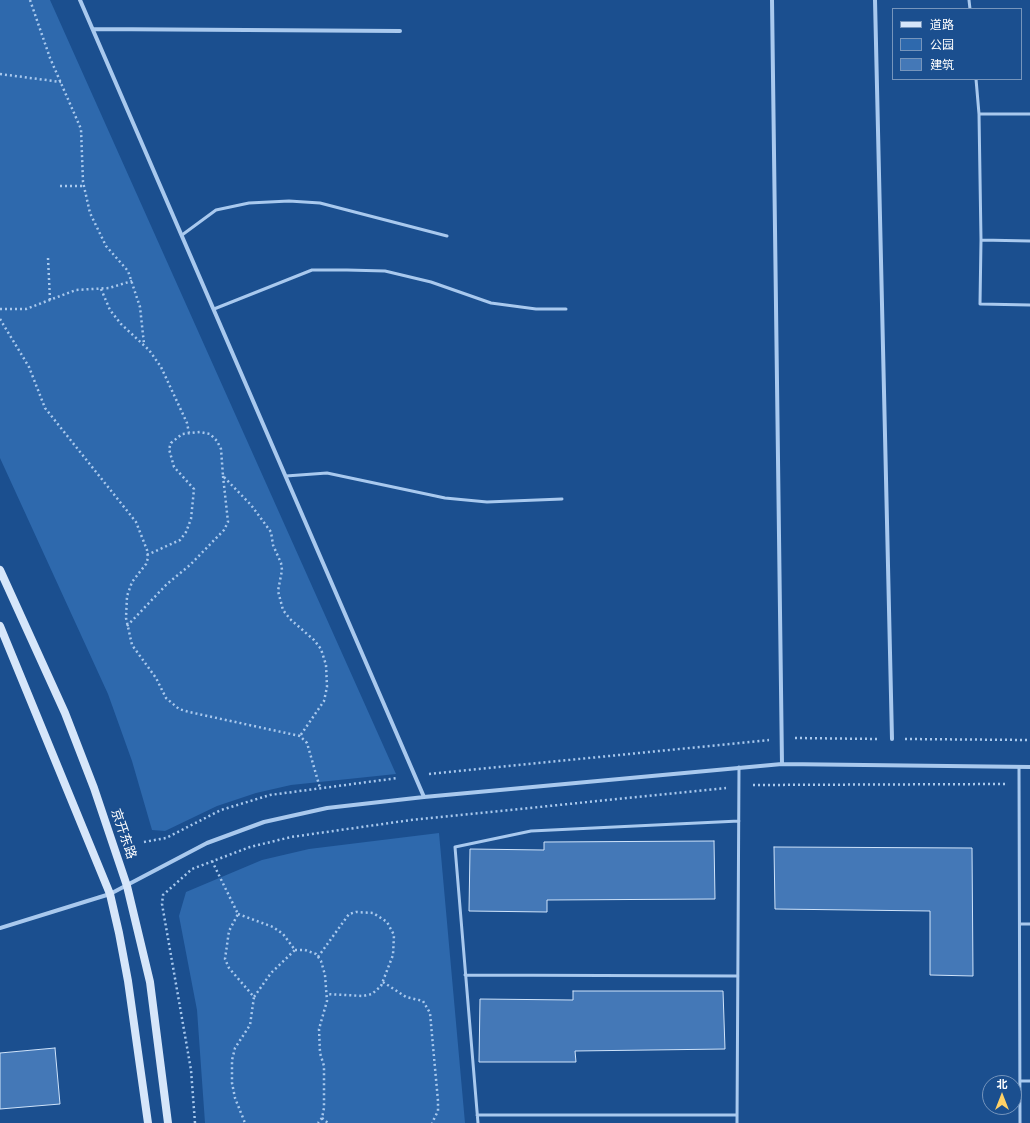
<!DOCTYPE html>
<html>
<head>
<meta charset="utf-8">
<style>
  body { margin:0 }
  #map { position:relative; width:1030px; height:1123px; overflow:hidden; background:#1b4f8f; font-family:"DM Sans","Noto Sans SC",sans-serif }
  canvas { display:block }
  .legend { position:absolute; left:892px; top:8px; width:130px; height:72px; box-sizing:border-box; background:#1b4f8f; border:1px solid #7695bc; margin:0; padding:5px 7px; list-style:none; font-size:12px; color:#fff }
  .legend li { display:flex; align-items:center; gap:8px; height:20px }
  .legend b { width:20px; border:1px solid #7695bc }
  .north { position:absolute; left:982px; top:1075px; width:40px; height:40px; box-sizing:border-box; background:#1b4f8f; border:1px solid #7695bc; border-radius:50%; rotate:0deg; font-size:11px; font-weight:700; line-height:16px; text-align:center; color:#fff }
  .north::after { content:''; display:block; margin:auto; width:14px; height:18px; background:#ffd166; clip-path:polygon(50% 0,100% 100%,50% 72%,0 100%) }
</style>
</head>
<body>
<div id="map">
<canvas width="1030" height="1123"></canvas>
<ul class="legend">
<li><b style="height:5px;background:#d6e6fa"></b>道路</li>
<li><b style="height:11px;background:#2e69ad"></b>公园</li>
<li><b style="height:11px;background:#4478b7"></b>建筑</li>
</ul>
<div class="north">北</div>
</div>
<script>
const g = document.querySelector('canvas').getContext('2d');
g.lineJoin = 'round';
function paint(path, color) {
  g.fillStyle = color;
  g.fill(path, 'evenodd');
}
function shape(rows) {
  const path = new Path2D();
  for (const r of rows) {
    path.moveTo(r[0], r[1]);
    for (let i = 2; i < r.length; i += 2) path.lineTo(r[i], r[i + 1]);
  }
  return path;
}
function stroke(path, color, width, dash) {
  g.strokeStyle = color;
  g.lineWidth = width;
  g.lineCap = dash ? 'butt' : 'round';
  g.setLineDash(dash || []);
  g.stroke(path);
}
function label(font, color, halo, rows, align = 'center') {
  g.font = font + ' "DM Sans","Noto Sans SC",sans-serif';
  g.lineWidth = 4;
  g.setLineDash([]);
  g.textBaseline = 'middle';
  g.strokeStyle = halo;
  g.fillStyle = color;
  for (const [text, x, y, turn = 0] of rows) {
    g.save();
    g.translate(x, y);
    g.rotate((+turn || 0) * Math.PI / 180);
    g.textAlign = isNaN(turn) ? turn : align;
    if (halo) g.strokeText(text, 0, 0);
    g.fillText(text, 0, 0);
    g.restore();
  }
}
paint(shape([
  [0,0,50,0,396,774,291,785,256,793,217,806,165,831,152,830,132,761,108,694,0,458],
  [439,833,465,1123,205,1123,197,1010,179,916,186,892,262,860,309,849]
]), '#2e69ad');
const building = shape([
  [714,841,715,899,547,900,547,912,469,911,470,849,544,850,544,842,714,841],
  [774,847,972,848,973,976,930,975,930,911,775,909,774,847],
  [573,991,723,991,725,1049,575,1051,576,1062,479,1062,480,999,573,1000,573,991],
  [55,1048,60,1104,0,1109,0,1053,55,1048]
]);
paint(building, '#4478b7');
stroke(building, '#cfe3fa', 1);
stroke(shape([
  [30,0,50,58,81,129,83,182,90,213,106,246,128,271,140,307,144,344],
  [0,74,61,82],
  [60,186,84,186],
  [48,258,50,300],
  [101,289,110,310,121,324,149,350,161,367,187,423,189,433],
  [0,309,26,309,76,290,109,288,132,281],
  [0,319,29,367,45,408,136,522,147,550,148,558,146,564,132,582,127,596,126,618,132,645,156,678,166,698,179,709,189,712,300,736,307,743,320,788],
  [147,555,180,540,186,532,191,519,194,489,174,467,169,449,171,443,182,434,200,432,210,434,217,441,221,449,223,476,251,505,271,532,273,545,281,563,282,570,278,591,283,610,290,619,314,640,321,649,326,665,327,687,324,701,300,736],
  [127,626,167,584,190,565,224,530,228,522,223,476],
  [795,738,878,739],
  [905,739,1030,740],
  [429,774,769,740],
  [753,785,1006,784],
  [144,842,166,838,221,810,270,795,398,778],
  [212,861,238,914,229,931,225,959,229,968,254,997,250,1025,235,1048,232,1060,232,1083,235,1098,245,1123],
  [238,914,273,927,283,934,295,950,271,973,254,997],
  [295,950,305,950,316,954,321,961,325,975,327,1001,319,1029,320,1053,324,1066,324,1108,322,1118,318,1123],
  [318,957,349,914,356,912,373,913,381,918,387,922,394,935,393,955,381,986,372,994,363,996,327,994],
  [383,982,406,997,423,1001,430,1013,438,1101,438,1111,432,1123],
  [322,1118,328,1123],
  [195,1123,191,1070,162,904,163,895,192,869,250,847,291,837,411,820,726,788]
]), '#a9c9ee', 2.5, [2, 3]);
stroke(shape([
  [969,0,970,9],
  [976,79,979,114],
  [182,235,216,210,249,203,289,201,320,203,447,236],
  [981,240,979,114,1030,114],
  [1030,241,981,240,980,304,1030,305],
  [214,309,312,270,347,270,385,271,431,282,491,303,536,309,566,309],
  [286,476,327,473,445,498,487,502,562,499],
  [1019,767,1020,1123],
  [1020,924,1030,924],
  [465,975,738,976],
  [1020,1081,1030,1081],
  [477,1115,737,1115],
  [478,1123,455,847,531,831,739,821],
  [737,1123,739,767]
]), '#a9c9ee', 3);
stroke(shape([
  [80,0,424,797],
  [772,0,782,764],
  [875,0,892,739],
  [93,29,400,31],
  [0,928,110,894,207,843,264,822,327,808,424,797,782,764,1030,767]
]), '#a9c9ee', 4);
stroke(shape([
  [0,570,65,713,94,788,127,886,150,982,168,1123],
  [0,626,110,894,119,933,128,981,148,1123]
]), '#d6e6fa', 8);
label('13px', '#fff', '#1b4f8f', [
  ["京开东路",123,834,71]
]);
</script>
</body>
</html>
